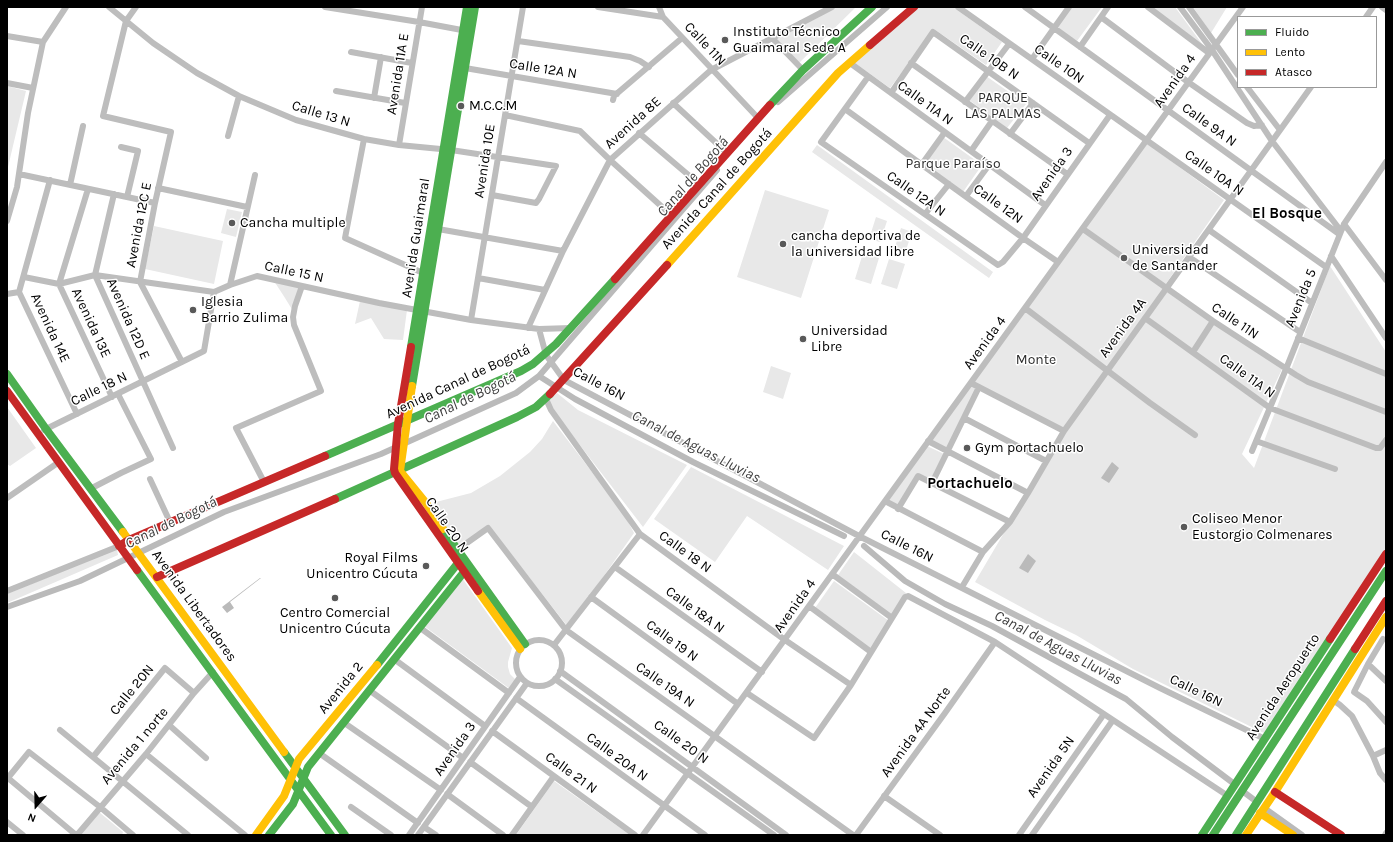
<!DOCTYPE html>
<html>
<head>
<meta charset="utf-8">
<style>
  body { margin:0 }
  #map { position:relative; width:1393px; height:842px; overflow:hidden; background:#fff; font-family:Karla,sans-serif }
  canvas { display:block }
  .frame { position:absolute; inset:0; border:8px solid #000; pointer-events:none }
  .legend { position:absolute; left:1237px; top:16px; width:140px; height:72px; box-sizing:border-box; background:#fff; border:1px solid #999; margin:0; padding:5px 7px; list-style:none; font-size:12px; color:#000 }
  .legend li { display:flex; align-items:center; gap:8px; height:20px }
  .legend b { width:20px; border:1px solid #999 }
  .north { position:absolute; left:16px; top:786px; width:40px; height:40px; -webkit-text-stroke:3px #fff; paint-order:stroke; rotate:200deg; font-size:11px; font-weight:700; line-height:16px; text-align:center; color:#000 }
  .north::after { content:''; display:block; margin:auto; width:14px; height:18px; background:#000; clip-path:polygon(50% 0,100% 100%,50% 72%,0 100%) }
</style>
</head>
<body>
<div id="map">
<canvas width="1393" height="842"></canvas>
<div class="frame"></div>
<ul class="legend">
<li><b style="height:5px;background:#4caf50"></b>Fluido</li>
<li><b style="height:5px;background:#ffc107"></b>Lento</li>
<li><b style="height:5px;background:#c62828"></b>Atasco</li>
</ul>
<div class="north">N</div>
</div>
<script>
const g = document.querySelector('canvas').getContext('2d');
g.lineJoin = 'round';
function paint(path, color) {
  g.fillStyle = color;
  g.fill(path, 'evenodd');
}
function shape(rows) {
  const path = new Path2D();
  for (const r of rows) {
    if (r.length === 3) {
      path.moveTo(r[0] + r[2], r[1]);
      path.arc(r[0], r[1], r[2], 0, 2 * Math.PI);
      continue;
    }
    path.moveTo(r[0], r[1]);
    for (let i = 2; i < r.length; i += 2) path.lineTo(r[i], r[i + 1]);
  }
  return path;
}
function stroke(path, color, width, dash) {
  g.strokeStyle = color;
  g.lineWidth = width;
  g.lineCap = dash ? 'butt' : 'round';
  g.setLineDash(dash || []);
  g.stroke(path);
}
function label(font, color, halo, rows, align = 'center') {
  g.font = font + ' Karla,sans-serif';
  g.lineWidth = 3;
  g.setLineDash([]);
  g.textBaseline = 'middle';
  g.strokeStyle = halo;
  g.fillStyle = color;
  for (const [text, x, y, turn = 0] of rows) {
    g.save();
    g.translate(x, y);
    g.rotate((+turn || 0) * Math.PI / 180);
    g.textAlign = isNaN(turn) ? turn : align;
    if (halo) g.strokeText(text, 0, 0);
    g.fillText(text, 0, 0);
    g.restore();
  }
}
paint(shape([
  [836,7,856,7,798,64,776,40],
  [910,7,953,7,1002,42,986,65,934,29,890,88,855,63],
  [1070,7,1102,7,1077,41,1055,27],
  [1145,7,1175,7,1208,52,1207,54],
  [1193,7,1227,7,1211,33],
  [986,76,1026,104,1007,128,969,100],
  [7,86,26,91,8,167,7,166],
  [943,137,982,165,963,192,924,163],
  [1144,141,1224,200,1165,285,1283,367,1242,454,1254,468,1330,266,1386,352,1386,549,1268,735,1133,669,1076,635,1045,620,975,582,1064,431,971,383],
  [817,145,993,272,989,278,812,152],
  [765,190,829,210,801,298,737,277],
  [227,209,242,212,236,237,221,233],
  [876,217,887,221,880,242,869,239],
  [154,226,223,241,214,284,145,269],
  [901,228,912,232,905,253,894,250],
  [863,253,879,258,871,284,855,279],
  [889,259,905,264,897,289,881,284],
  [274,281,300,286,293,311,285,298],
  [360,301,407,310,403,340,384,339,371,318,355,324],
  [771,366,791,373,783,399,763,392],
  [971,386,977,388,946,450,930,443],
  [557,393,578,410,687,465,643,527,552,409,549,403,550,399],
  [7,407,36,448,10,466,7,464],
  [553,421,624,514,634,533,568,627,489,526,458,548,432,506,436,502,471,493,500,476,530,452,542,439],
  [927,446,944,454,930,483,916,476,897,508,886,503],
  [691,467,844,546,828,570,747,516,715,562,654,519],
  [117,549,118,555,7,603,7,594],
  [854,552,906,593,892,615,838,575],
  [462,578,512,648,508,662,508,667,510,674,515,679,510,689,424,626],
  [834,581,889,621,870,648,815,608],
  [554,781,630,835,516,835],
  [99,812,123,832,122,835,80,835]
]), '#e8e8e8');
paint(shape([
  [1112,462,1119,468,1109,483,1101,478],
  [1028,554,1036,561,1028,573,1019,568],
  [260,578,261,578,230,602,234,608,227,613,222,607]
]), '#bababa');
stroke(shape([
  [778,102,887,7],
  [539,376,575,399,693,462,844,536],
  [864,546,905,581,945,604,992,626,1126,699,1172,737,1233,783],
  [7,607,80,581,224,512,381,454,516,393,539,376,717,170],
  [1245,793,1253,799],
  [1267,810,1302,835]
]), '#bababa', 6);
stroke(shape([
  [109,7,153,43,197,73,239,96,296,120,364,139,399,145,451,150,556,166,539,199,536,203,492,195],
  [136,7,126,21,103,116,171,132,155,203,140,282,182,362],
  [325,7,419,22,467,31],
  [598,7,663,17,758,118],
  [659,7,663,17],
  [958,7,1326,267],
  [1025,7,1339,234],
  [1148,7,1209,53],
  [1180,7,1212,50,1272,141,1341,231],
  [1189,7,1238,75],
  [1382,7,1386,10],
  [1101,17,1188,82,1247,123,1254,126,1262,125],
  [1366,17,1373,7],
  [7,36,43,42],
  [772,38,803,70],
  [518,41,630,57,640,61,649,67],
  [1080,47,1108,7],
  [351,52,412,63],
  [1032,59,1069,7],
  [850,63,1045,205],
  [911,63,1067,174],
  [465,68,617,94],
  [868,77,821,142,998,265,1003,262,1023,238,1110,115],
  [7,83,33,88],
  [1247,87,1280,130],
  [336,91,405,103],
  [891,93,933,32,1089,143],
  [374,98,381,57],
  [613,100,614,96,682,38],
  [965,102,1009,44],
  [673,103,727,153],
  [845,109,1023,238,1058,262],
  [505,115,580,131,610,160,671,215],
  [639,133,699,184],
  [1010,134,1033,103],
  [228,136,239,96],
  [364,139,345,238,423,273],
  [399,145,422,7],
  [121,147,138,151,127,197],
  [971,151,992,121],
  [922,164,945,132],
  [19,174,155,203],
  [50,180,19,292,77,414],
  [70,185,83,126],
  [158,188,247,207],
  [88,189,59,284,112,397],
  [114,194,95,275,173,448],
  [966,196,989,165],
  [925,214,949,184],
  [7,221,17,187,28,113,43,42,66,7],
  [1344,224,1386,280],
  [438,229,563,251],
  [1083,229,1213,321,1296,375,1308,382,1386,412],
  [1209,230,1312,303],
  [1331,256,1386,338],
  [1189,257,1300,332],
  [24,277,59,284,95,275,214,292,230,285,257,276,379,303,471,320,539,329,571,328],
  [478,278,545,290],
  [230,285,255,175],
  [7,294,19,292],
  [1025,308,1150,403,1195,435],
  [1145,318,1270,408,1376,448,1380,448,1386,440],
  [471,320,523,7],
  [528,328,563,251,610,160,711,70,832,7],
  [539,329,546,355,564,380,859,536,1160,688,1265,739],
  [1298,338,1386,374],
  [1193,352,1213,321],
  [971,383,1064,431],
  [546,399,551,410,640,534,785,640,851,685],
  [964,418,1046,461],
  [44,430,204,351,214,292],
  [928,441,1028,493],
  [1256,441,1335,469],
  [1252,451,1286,369,1344,224,1386,162],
  [150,479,170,522],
  [264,482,236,428,321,391,294,325,293,317,295,306,302,286],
  [932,483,979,387],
  [90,489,121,473,151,459,118,394],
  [7,498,59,462],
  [885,501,983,552],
  [898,509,918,476,1010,522],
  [457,550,488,528,566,630,853,835],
  [615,567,762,672],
  [832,574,892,618],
  [962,587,983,552,1010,522,1028,493,1064,431,1311,87],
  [7,591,119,546],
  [591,597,738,704],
  [809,606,871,652],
  [419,627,509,693],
  [1383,639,1368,664,1386,681],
  [539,663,23],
  [554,645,640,534],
  [394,659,485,726],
  [1368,664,1354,692,1367,701,1386,722],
  [560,671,786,835],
  [555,679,774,835],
  [369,690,463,758],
  [747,693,814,738,851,685,905,597,908,596,995,642,1228,796],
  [516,698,705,835],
  [1333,700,1340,705,1352,716,1373,756,1380,773,1386,780],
  [343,722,441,790],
  [169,725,206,758],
  [60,730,188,835],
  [492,731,635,835],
  [319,753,418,823],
  [146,754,245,835],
  [1373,756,1386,750],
  [93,757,165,668,194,693],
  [470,762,532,807],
  [8,778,76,835],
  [7,779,29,752,100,807,133,835],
  [447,794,503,835],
  [884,796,940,835],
  [351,807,391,835],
  [7,822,23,835],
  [424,827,436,835],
  [77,835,146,754,194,693,213,672],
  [409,835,520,677],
  [418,835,527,683],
  [512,835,554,776],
  [643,835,1243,7],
  [856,835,945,713,995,642],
  [1019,835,1104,714],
  [1032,835,1113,720],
  [1385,835,1386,833]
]), '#bdbdbd', 6);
stroke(shape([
  [770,105,803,70,872,7],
  [411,347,467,7],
  [7,374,46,429,123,532],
  [412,386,475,7],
  [325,456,521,371,533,364,556,344,615,279],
  [335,499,517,417,536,407,550,394],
  [443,529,525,644],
  [137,570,331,835],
  [377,665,458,563],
  [284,752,345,835],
  [269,835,293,804,308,767,464,572],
  [1202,835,1330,639],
  [1213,835,1386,571],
  [1236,835,1355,649]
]), '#4caf50', 8);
stroke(shape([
  [667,265,838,73,870,45],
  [412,386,400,471,426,503,443,529],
  [123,532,284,752],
  [478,591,520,649],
  [1260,813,1293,835],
  [256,835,284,796,299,759,377,665],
  [1246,835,1275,792,1386,617]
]), '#ffc107', 8);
stroke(shape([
  [870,45,914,7],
  [615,279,770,105],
  [411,347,398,424,394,469,395,473,478,591],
  [7,391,137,570],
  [550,394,667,265],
  [119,546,129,540,325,456],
  [157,577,335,499],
  [1330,639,1386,554],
  [1355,649,1386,601],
  [1275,792,1341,835]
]), '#c62828', 8);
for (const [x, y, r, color] of [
  [725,40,4,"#595959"],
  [461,106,4,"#595959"],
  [232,223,4,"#595959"],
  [783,244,4,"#595959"],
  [1124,258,4,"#595959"],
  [193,310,4,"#595959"],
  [803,339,4,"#595959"],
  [967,448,4,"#595959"],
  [1184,527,4,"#595959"],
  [426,566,4,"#595959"],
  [335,598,4,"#595959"]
]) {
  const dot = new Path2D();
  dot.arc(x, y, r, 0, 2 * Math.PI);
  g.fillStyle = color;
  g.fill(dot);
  stroke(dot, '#fff', 1.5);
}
label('14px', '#000', '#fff', [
  ["Instituto Técnico",733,32],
  ["Guaimaral Sede A",733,48],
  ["M.C.C.M",469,106],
  ["Cancha multiple",240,223],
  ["cancha deportiva de",791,236],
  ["la universidad libre",791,252],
  ["Universidad",1132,250],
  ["de Santander",1132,266],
  ["Iglesia",201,302],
  ["Barrio Zulima",201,318],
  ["Universidad",811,331],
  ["Libre",811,347],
  ["Gym portachuelo",975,448],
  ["Coliseo Menor",1192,519],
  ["Eustorgio Colmenares",1192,535],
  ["Royal Films",418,558,"right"],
  ["Unicentro Cúcuta",418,574,"right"],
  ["Centro Comercial",335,613,"center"],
  ["Unicentro Cúcuta",335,629,"center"]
], 'left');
label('14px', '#000', '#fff', [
  ["Calle 11N",705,44,47],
  ["Calle 10B N",989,57,35],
  ["Calle 10N",1059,64,35],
  ["Calle 12A N",543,69,9],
  ["Avenida 11A E",398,74,-81],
  ["Avenida 4",1175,81,-55],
  ["Calle 11A N",925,103,36],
  ["Calle 13 N",321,114,17],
  ["Avenida 8E",633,123,-42],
  ["Calle 9A N",1209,125,36],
  ["Avenida 10E",485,161,-81],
  ["Calle 10A N",1214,173,35],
  ["Avenida 3",1052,174,-55],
  ["Avenida Canal de Bogotá",717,189,-48],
  ["Calle 12A N",916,194,35],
  ["Calle 12N",998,204,36],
  ["Avenida 12C E",139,225,-79],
  ["Avenida Guaimaral",416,238,-81],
  ["Calle 15 N",294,272,12],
  ["Avenida 5",1301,298,-68],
  ["Avenida 12D E",128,319,66],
  ["Calle 11N",1235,321,34],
  ["Avenida 13E",91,323,65],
  ["Avenida 14E",50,328,65],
  ["Avenida 4A",1123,328,-54],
  ["Avenida 4",985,343,-54],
  ["Calle 11A N",1247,376,36],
  ["Avenida Canal de Bogotá",458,382,-25],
  ["Calle 16N",599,384,28],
  ["Calle 18 N",99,389,-26],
  ["Calle 20 N",447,525,55],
  ["Calle 16N",907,546,27],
  ["Calle 18 N",685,552,36],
  ["Avenida Libertadores",194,606,54],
  ["Avenida 4",795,606,-55],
  ["Calle 18A N",695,610,36],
  ["Calle 19 N",672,641,36],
  ["Calle 19A N",665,685,35],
  ["Avenida Aeropuerto",1283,687,-57],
  ["Avenida 2",341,688,-51],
  ["Calle 20N",132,690,-51],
  ["Calle 16N",1196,691,26],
  ["Avenida 4A Norte",916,732,-54],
  ["Calle 20 N",681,742,36],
  ["Avenida 1 norte",135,746,-50],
  ["Avenida 3",455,749,-55],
  ["Calle 20A N",617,757,36],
  ["Avenida 5N",1051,767,-55],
  ["Calle 21 N",571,773,36]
]);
label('14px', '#2d2d2d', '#fff', [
  ["PARQUE",1003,98],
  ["LAS PALMAS",1003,114],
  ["Parque Paraíso",953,164],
  ["Monte",1036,360]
]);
label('italic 15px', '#3e3e3e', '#fff', [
  ["Canal de Bogotá",693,177,-49],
  ["Canal de Bogotá",470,398,-26],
  ["Canal de Aguas Lluvias",696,447,27],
  ["Canal de Bogotá",171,523,-26],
  ["Canal de Aguas Lluvias",1058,648,28]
]);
label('bold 15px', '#000', '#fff', [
  ["El Bosque",1287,214],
  ["Portachuelo",970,484]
]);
</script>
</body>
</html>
